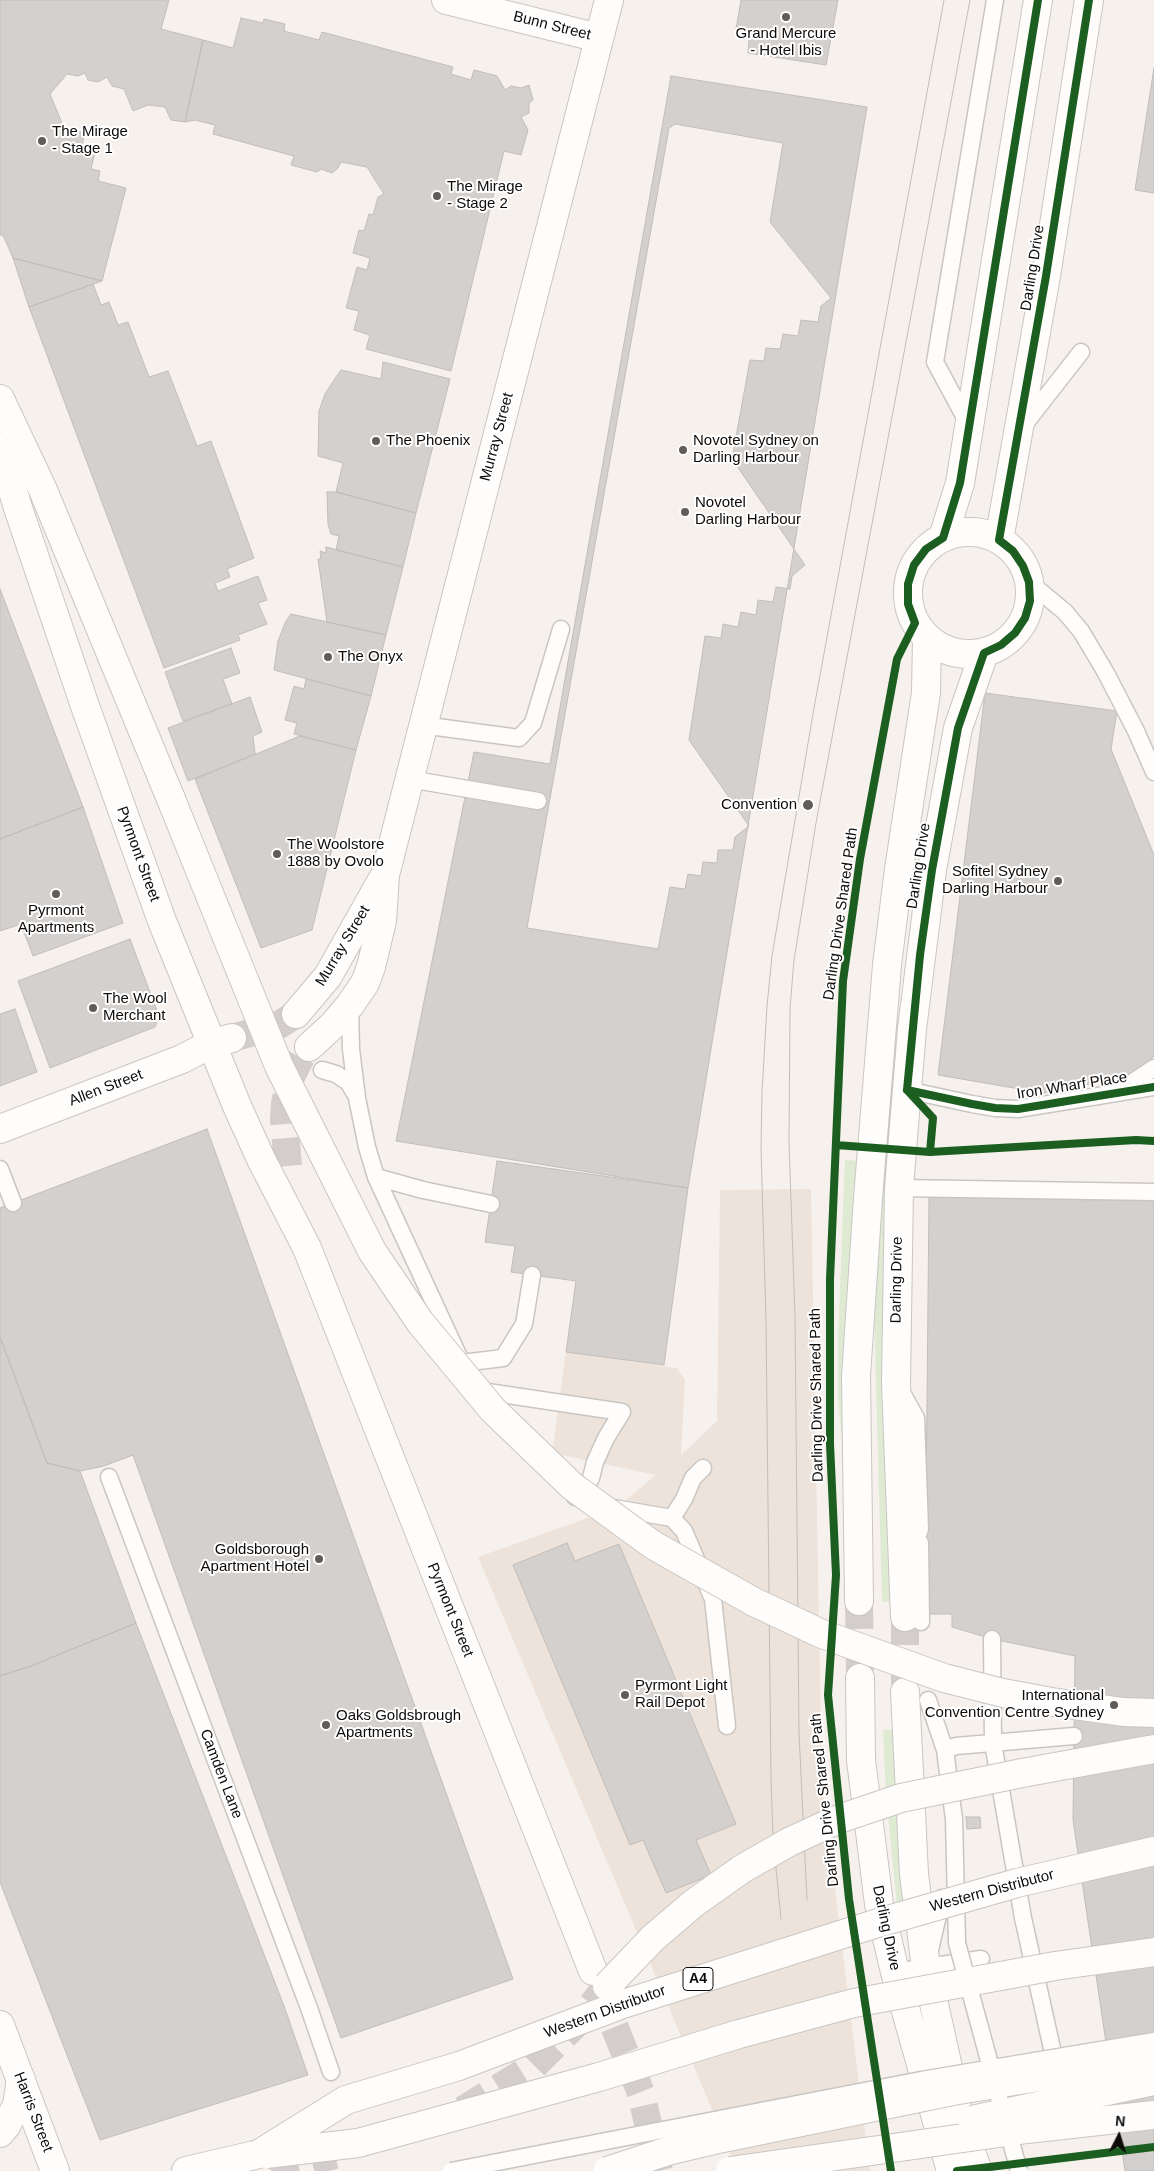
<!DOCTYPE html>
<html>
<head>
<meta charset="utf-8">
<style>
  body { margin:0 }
  #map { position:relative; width:1154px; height:2171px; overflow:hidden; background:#f6f1ed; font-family:Helvetica,sans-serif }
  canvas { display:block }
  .north { position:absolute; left:1094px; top:2111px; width:50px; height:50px; -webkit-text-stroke:4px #fff; paint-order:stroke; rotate:5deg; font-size:14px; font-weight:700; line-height:20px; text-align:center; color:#0e0b09 }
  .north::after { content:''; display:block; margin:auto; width:18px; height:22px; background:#0e0b09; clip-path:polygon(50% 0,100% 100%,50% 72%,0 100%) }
</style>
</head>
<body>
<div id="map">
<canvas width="1154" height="2171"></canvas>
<div class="north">N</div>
</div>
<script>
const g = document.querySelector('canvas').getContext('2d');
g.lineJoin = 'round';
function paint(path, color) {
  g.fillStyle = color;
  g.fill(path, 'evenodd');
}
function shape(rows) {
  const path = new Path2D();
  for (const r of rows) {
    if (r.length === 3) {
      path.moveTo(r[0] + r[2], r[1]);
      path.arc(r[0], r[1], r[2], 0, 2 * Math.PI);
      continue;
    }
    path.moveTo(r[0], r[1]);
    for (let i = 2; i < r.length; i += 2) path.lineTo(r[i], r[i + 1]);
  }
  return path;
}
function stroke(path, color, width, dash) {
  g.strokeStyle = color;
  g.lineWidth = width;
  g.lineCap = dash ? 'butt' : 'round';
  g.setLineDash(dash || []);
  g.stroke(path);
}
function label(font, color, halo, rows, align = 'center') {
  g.font = font + ' Helvetica,sans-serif';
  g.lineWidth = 4;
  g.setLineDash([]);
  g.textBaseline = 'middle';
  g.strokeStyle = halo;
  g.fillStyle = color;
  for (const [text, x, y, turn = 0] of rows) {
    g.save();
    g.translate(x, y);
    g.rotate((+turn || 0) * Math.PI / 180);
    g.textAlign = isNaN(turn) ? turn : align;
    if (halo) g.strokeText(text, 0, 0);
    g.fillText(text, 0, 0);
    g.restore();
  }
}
paint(shape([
  [811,1189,822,1785,870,2171,738,2171,478,1557,616,1508,656,1475,552,1453,566,1352,677,1368,685,1380,681,1455,717,1421,720,1190]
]), '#eee3da');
paint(shape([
  [845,1160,861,1161,844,1466,838,1397,838,1339],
  [881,1168,892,1169,895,1601,882,1602,874,1311],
  [895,1729,911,1904,897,1906,886,1795,883,1730]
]), '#dfead3');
const building = shape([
  [0,0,169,0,161,29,203,40,185,122,171,120,165,107,148,105,133,111,124,89,112,86,107,77,98,82,88,80,85,73,78,76,67,74,50,94,66,133,73,130,85,133,81,149,95,152,91,169,100,171,98,181,126,188,102,281,13,258,3,235,0,235,0,0],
  [741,0,838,0,826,65,748,53,749,39,735,35,741,0],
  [241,18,263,23,264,19,285,24,284,31,319,40,322,32,453,67,451,74,471,80,474,70,497,76,505,90,511,86,521,88,529,85,533,100,529,103,529,113,521,117,528,130,521,155,504,151,451,371,366,349,370,335,354,330,359,311,346,308,357,267,367,270,370,258,353,253,359,230,364,231,369,214,373,215,378,197,384,194,367,167,341,162,338,168,332,173,321,169,317,172,291,165,294,156,213,134,215,125,195,120,185,122,203,40,233,48,241,18],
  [1154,68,1154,193,1135,190,1154,68],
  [671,76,867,107,688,1188,396,1141,474,752,550,764,671,76],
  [675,124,783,143,770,222,831,298,821,306,818,322,801,320,798,336,783,334,780,349,766,348,764,361,750,360,732,459,805,565,792,576,790,589,776,587,773,602,758,600,756,615,741,612,738,627,723,624,721,638,705,636,689,740,749,826,735,837,733,850,718,850,717,863,703,862,701,876,688,874,685,889,670,887,658,949,527,928,669,128,675,124],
  [13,258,102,281,29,307,13,258],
  [93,284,101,305,109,302,118,325,128,322,149,377,168,371,197,446,211,441,254,558,227,569,230,577,215,583,218,591,258,576,267,600,258,603,267,624,238,635,240,640,164,668,29,307,93,284],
  [383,362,450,379,416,513,336,492,343,463,318,456,319,411,325,394,336,377,341,370,381,379,383,362],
  [327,492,336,492,416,513,403,567,336,550,339,536,331,534,328,524,327,492],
  [326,547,403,567,386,635,327,622,318,559,321,559,320,551,326,553,326,547],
  [0,589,83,807,0,839,0,589],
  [291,614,386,635,371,696,274,670,278,641,286,621,291,614],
  [231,648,240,673,223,679,232,704,183,721,165,672,231,648],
  [306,679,371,696,356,750,294,734,297,723,285,720,294,686,304,689,306,679],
  [985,693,1117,711,1111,749,1154,855,1154,1056,1135,1075,1043,1093,938,1075,985,693],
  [250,697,262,732,253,736,255,754,188,781,168,728,250,697],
  [300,736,356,750,312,930,261,948,195,779,300,736],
  [83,807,123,923,33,956,21,924,0,931,0,839,83,807],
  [130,939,159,1016,155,1027,50,1068,18,981,130,939],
  [15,1009,37,1072,0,1086,0,1014,15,1009],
  [207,1129,513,1979,341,2038,133,1455,104,1466,80,1471,47,1463,0,1337,0,1208,207,1129],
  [497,1161,688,1188,664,1365,566,1352,576,1281,511,1272,515,1246,485,1242,497,1161],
  [929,1197,1154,1198,1154,2171,1125,2171,1073,1820,1075,1656,992,1639,952,1627,952,1614,925,1614,929,1197],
  [0,1337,47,1463,80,1471,136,1623,31,1666,0,1676,0,1337],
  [567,1543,575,1561,619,1544,736,1824,696,1840,711,1875,666,1893,643,1840,630,1845,513,1565,567,1543],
  [136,1623,284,2006,308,2075,100,2140,0,1882,0,1676,31,1666,136,1623],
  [966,1817,980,1817,981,1828,967,1829,966,1817]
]);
paint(building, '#d4d0cd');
stroke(building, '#c1bdba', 1);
stroke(shape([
  [232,1038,279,1025,296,1014],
  [288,1166,284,1120,285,1103,291,1077,302,1055,309,1047],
  [599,1988,641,2093,659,2171]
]), '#d3cecb', 28, [28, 14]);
stroke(shape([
  [859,1601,860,1678],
  [905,1617,905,1685]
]), '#d3cecb', 28, [28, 14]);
stroke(shape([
  [463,2110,534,2066,578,2022,607,1986],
  [271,2171,335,2155]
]), '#d3cecb', 28, [28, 14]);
const service = shape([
  [969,425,935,362,995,0],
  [1024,425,1081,352],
  [1029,582,1065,612,1081,631,1106,673,1136,731,1154,772],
  [422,725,519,738,533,723,561,629],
  [409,779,538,801],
  [350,1005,351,1049,357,1098,367,1147,376,1177,459,1357],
  [322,1070,336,1074,348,1082,356,1095],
  [907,1090,972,1104,995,1108,1018,1109,1154,1087],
  [1121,1090,1154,1068],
  [0,1169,13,1203],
  [376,1177,423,1190,491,1204],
  [899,1188,1154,1192],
  [462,1363,503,1358,524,1324,532,1275],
  [481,1391,622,1412,606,1438,595,1462,591,1478,585,1489,575,1497],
  [901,1391,916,1418,920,1529,909,1561],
  [109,1477,309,2008,331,2072],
  [608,1507,672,1518,684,1531,713,1599,727,1726],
  [672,1518,684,1499,693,1478,703,1468],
  [920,1543,921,1622],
  [992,1639,993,1743,1023,1918,1057,2071],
  [928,1700,945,1750,954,1819,957,1943],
  [945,1750,956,1746,1074,1736],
  [930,1950,942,1898],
  [895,1972,981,1959]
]);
const minor = shape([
  [446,0,599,38],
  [0,447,18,508,85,706,162,921,237,1106,261,1159,307,1248,593,1971],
  [296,1014,328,976,382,880],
  [309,1047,333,1025,350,1005,365,983,371,967,382,921,385,875,609,0],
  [0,1129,182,1059,211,1044,232,1038],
  [0,2133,6,2126,17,2105,21,2079]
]);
const tertiary = shape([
  [969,593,61],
  [943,538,960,483,1038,0],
  [999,540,1046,276,1089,0],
  [859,1601,856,1376,868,1198,887,965,899,869,926,693,927,639],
  [905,1617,896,1383,899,1188,902,1150,912,1029,932,870,958,728,984,653],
  [860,1678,861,1760,879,1904,895,1972,951,2171],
  [905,1692,914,1874,926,1968,961,2126,978,2171]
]);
const primary = shape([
  [0,2025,55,2171]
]);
const motorway = shape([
  [0,399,43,490,171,799],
  [1022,1773,1154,1749],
  [186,2171,259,2154]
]);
stroke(service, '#c9c6c2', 19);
stroke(minor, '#c9c6c2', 30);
stroke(tertiary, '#c9c6c2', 30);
stroke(primary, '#c9c6c2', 30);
stroke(motorway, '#c9c6c2', 30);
stroke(service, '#fefdfc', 16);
stroke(minor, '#fefdfc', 28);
stroke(tertiary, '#fefdfc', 28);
stroke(primary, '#fefdfc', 28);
stroke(motorway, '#fefdfc', 28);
stroke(shape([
  [807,1900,799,1733,795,1316,789,1142,790,1008,794,960,816,823,970,0],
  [781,1919,773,1838,771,1779,766,1321,761,1148,762,1092,767,1006,772,956,814,708,944,0]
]), '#c0bebd', 1);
const serviceBridge = shape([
  [957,1943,1019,2171],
  [451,2171,921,2080,1154,2041]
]);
const motorwayBridge = shape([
  [171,799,279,1066,372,1251,420,1322,493,1410,572,1486,653,1545,754,1602,822,1634,944,1678,1003,1693,1052,1702,1123,1712,1154,1713],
  [607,1986,653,1938,694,1903,742,1869,789,1842,839,1819,901,1798,1022,1773],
  [972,2120,1154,2081],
  [259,2154,346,2100,459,2066,623,2004,881,1922,1017,1883,1154,1851],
  [266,2154,358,2143,599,2077,739,2034,854,2003,1055,1966,1154,1952],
  [607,2171,668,2151,723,2138,953,2091,1154,2058],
  [730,2171,1027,2129,1154,2115]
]);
stroke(serviceBridge, '#c9c6c2', 19, []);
stroke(motorwayBridge, '#c9c6c2', 30, []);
stroke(serviceBridge, '#fefdfc', 16);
stroke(motorwayBridge, '#fefdfc', 28);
stroke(shape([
  [907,1090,920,955,932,870,958,728,984,653,1001,645,1015,633,1025,618,1030,601,1029,582,1023,566,1013,551,999,540,1046,276,1089,0],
  [907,1090,972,1104,995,1108,1018,1109,1154,1087],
  [907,1090,933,1118,930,1152],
  [836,1145,930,1152,1136,1140,1154,1141],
  [891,2171,849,1899,828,1695,836,1575,830,1444,830,1279,843,981,860,859,897,659,915,623,908,604,908,584,914,565,926,549,943,538,960,483,1038,0],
  [957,2171,1154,2147]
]), '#1b5e20', 8);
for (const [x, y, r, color] of [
  [786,17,5,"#5f5c59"],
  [42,141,5,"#5f5c59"],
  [437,196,5,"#5f5c59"],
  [376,441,5,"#5f5c59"],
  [683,450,5,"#5f5c59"],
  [685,512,5,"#5f5c59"],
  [328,657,5,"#5f5c59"],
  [808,805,6,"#5f5c59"],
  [277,854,5,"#5f5c59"],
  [1058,881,5,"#5f5c59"],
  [56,894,5,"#5f5c59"],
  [93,1008,5,"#5f5c59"],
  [319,1559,5,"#5f5c59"],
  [625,1695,5,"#5f5c59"],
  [1114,1705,5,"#5f5c59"],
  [326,1725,5,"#5f5c59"]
]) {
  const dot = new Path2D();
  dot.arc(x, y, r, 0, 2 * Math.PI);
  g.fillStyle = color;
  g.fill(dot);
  stroke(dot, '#fff', 2);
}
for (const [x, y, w] of [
  [698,1979,30]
]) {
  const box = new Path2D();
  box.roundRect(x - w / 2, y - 11.5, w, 23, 4);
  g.fillStyle = '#fff';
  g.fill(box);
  stroke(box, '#0e0b09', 1);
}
label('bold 14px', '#0e0b09', null, [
  ["A4",698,1979]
]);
label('15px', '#0e0b09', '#fff', [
  ["Bunn Street",552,26,14],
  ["Darling Drive",1033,268,-81],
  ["Murray Street",497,437,-75],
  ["Pyrmont Street",138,854,70],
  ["Darling Drive",919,866,-81],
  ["Darling Drive Shared Path",841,914,-82],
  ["Murray Street",343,946,-59],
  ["Iron Wharf Place",1072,1086,-9],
  ["Allen Street",106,1088,-21],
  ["Darling Drive",897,1280,-89],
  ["Darling Drive Shared Path",817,1395,-91],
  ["Pyrmont Street",450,1610,68],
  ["Camden Lane",221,1774,69],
  ["Darling Drive Shared Path",825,1800,-96],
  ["Western Distributor",992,1891,-15],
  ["Darling Drive",886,1928,78],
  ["Western Distributor",605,2012,-20],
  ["Harris Street",33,2112,69]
]);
label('15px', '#0e0b09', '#fff', [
  ["Grand Mercure",786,34,"center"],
  ["- Hotel Ibis",786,51,"center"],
  ["The Mirage",52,132],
  ["- Stage 1",52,149],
  ["The Mirage",447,187],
  ["- Stage 2",447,204],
  ["The Phoenix",386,441],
  ["Novotel Sydney on",693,441],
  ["Darling Harbour",693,458],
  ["Novotel",695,503],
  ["Darling Harbour",695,520],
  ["The Onyx",338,657],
  ["Convention",797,805,"right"],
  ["The Woolstore",287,845],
  ["1888 by Ovolo",287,862],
  ["Sofitel Sydney",1048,872,"right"],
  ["Darling Harbour",1048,889,"right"],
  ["Pyrmont",56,911,"center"],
  ["Apartments",56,928,"center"],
  ["The Wool",103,999],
  ["Merchant",103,1016],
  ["Goldsborough",309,1550,"right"],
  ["Apartment Hotel",309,1567,"right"],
  ["Pyrmont Light",635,1686],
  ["Rail Depot",635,1703],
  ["International",1104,1696,"right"],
  ["Convention Centre Sydney",1104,1713,"right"],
  ["Oaks Goldsbrough",336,1716],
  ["Apartments",336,1733]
], 'left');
</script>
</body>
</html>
